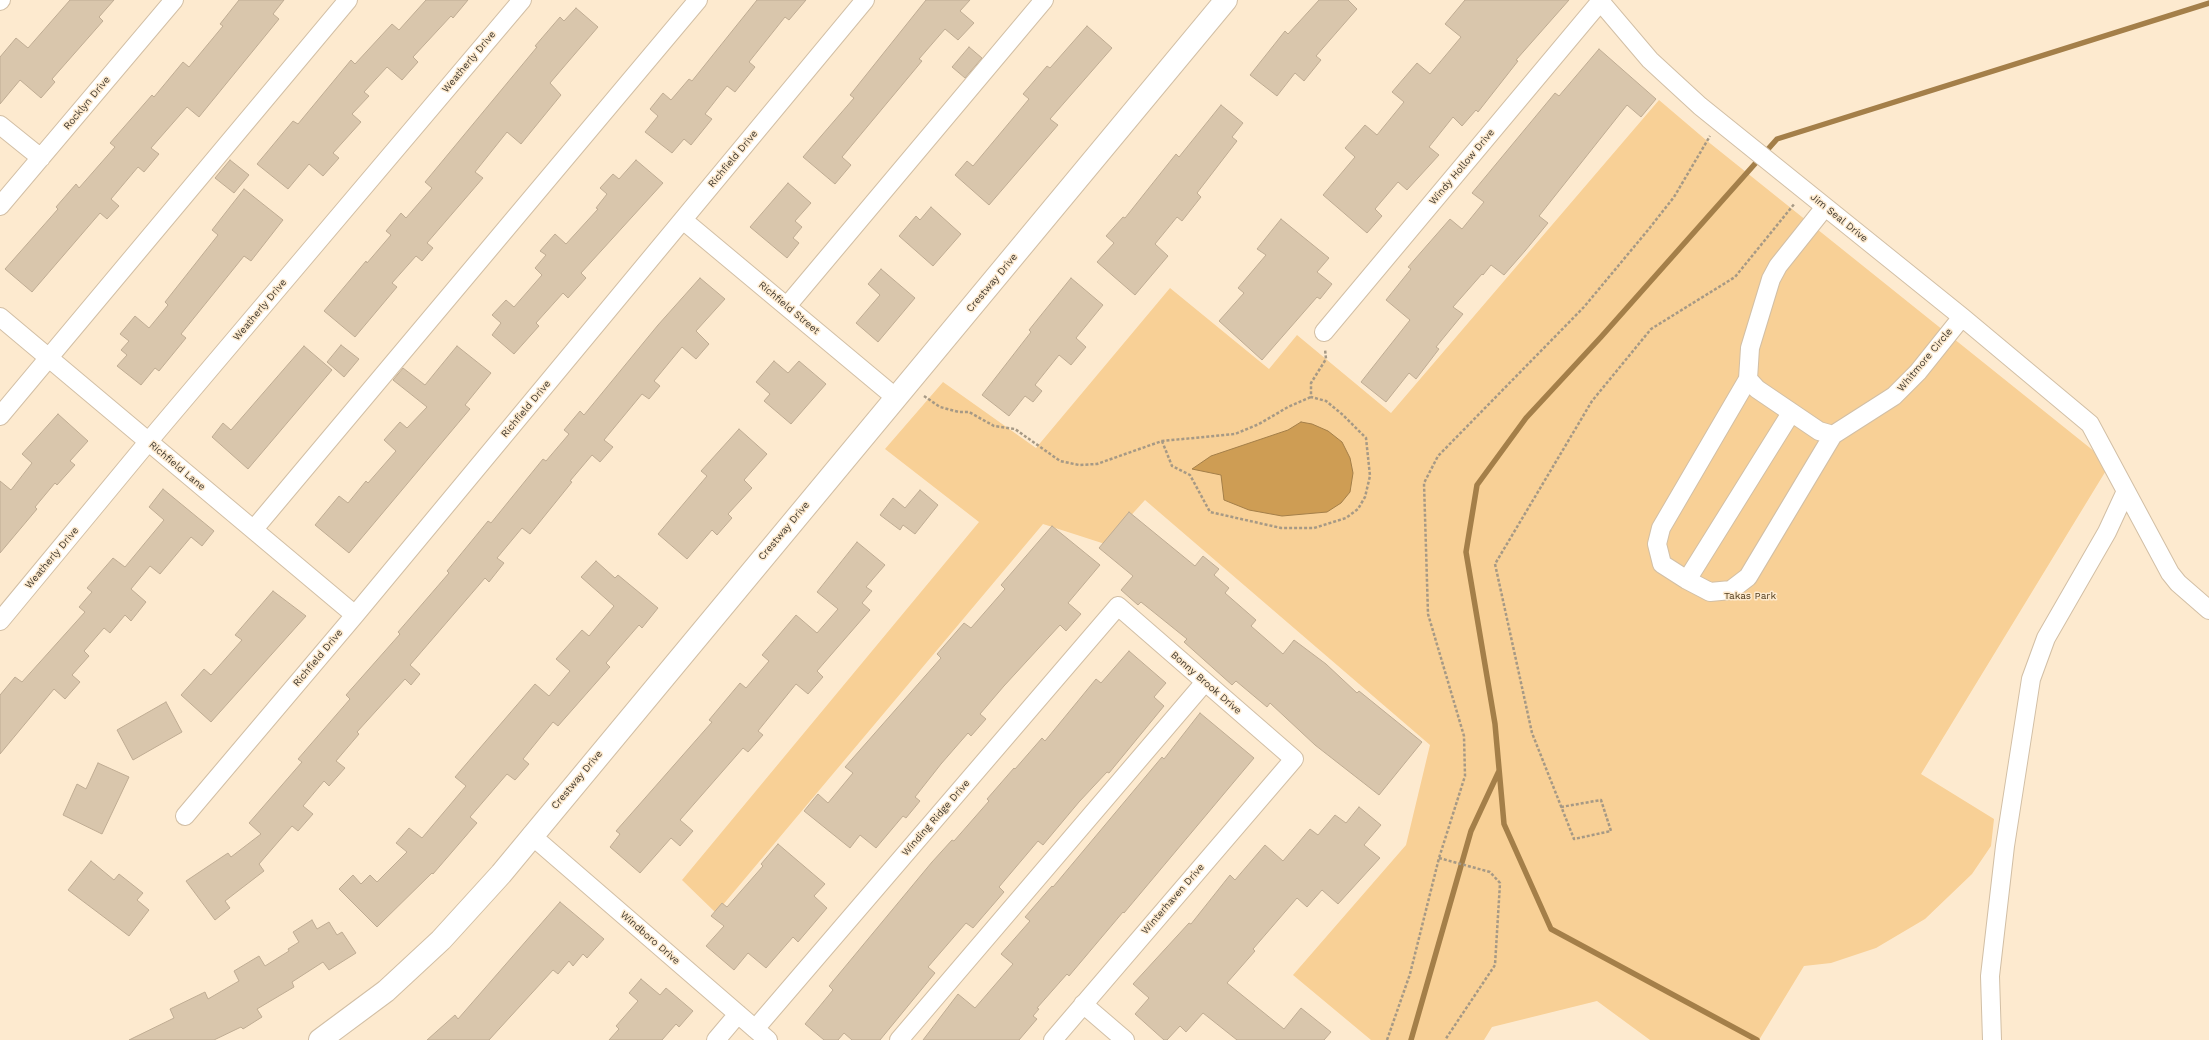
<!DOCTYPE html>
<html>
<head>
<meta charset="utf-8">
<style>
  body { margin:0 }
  canvas { display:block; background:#fdeacf }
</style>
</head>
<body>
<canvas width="2209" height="1040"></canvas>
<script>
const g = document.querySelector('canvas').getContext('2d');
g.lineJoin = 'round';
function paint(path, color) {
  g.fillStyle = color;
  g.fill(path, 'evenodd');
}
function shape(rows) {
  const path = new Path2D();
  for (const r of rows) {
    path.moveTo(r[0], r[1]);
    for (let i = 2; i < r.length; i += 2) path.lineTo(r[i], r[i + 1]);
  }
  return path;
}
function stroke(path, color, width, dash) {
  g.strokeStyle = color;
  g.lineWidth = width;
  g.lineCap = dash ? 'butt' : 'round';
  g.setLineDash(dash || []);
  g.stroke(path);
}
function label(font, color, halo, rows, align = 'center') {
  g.font = font + ' "Work Sans",sans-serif';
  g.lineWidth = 3;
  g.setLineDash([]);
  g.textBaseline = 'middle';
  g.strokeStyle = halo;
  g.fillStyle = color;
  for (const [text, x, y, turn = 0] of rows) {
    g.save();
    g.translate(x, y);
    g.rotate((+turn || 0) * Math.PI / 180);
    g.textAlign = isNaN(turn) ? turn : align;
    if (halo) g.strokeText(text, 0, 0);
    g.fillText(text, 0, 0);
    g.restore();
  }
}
paint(shape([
  [1659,100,1706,140,2110,464,1921,774,1994,819,1991,846,1972,874,1925,919,1876,948,1831,963,1804,966,1759,1040,1650,1040,1597,1001,1492,1027,1484,1040,1371,1040,1293,975,1406,845,1430,745,1145,500,1105,544,1043,524,716,913,682,880,979,522,885,449,943,382,1036,448,1170,288,1269,369,1297,335,1391,413]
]), '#f8d096');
const water = shape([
  [1301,422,1312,424,1328,431,1342,442,1350,458,1353,473,1350,492,1341,503,1327,512,1282,516,1249,510,1224,500,1221,475,1192,469,1211,456,1288,430,1301,422]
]);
paint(water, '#ce9d54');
stroke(water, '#a47f49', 1);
stroke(shape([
  [1411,1040,1471,831,1499,771],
  [1757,1040,1551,929,1504,824,1495,724,1466,552,1477,485,1526,418,1601,337,1777,139,2209,3]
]), '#a47f49', 5.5);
const building = shape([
  [70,0,114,0,99,17,103,21,52,79,55,82,41,98,20,80,0,104,0,57,16,38,28,48,70,0],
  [239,0,284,0,273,14,279,19,199,117,187,107,151,148,159,154,144,172,138,167,111,199,119,206,107,219,100,213,32,292,5,269,58,209,56,207,76,184,79,188,115,147,110,143,152,95,154,97,183,62,189,67,223,26,220,24,239,0],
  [426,0,468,0,453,18,451,16,413,57,418,62,402,80,387,67,364,92,369,96,352,114,361,122,333,153,339,158,323,176,309,164,288,189,257,164,293,121,298,124,351,60,355,64,392,24,399,30,426,0],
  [757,0,806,0,789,20,785,17,749,62,755,67,735,92,727,86,705,114,712,119,691,145,684,139,672,153,645,132,658,116,650,109,663,93,671,100,689,79,692,81,757,0],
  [926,0,970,0,960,11,974,23,958,40,945,29,919,59,922,61,842,157,851,165,835,184,803,157,854,98,850,95,926,0],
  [1319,0,1348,0,1357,9,1316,56,1321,60,1304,81,1295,73,1277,96,1250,75,1285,31,1288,34,1319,0],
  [1465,0,1569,0,1516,60,1518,61,1478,112,1476,110,1462,126,1453,117,1429,147,1439,155,1407,190,1398,182,1375,209,1382,216,1367,233,1323,195,1355,157,1345,148,1365,125,1377,135,1404,102,1392,92,1417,63,1430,74,1461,37,1445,24,1465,0],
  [576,8,598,27,550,83,561,95,521,144,507,132,475,172,483,178,427,243,433,248,422,261,416,256,392,283,397,287,355,337,324,311,366,261,367,263,391,235,386,231,401,213,406,218,432,188,425,182,537,47,535,46,560,17,564,21,576,8],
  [1087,26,1112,48,1050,119,1058,125,989,205,955,175,967,161,973,166,1029,99,1023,94,1047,66,1050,68,1087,26],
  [969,47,982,58,965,78,952,67,969,47],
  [1599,49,1656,99,1641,117,1627,105,1539,216,1548,223,1525,251,1504,275,1491,265,1483,275,1482,274,1453,307,1463,314,1436,347,1439,349,1416,379,1409,373,1386,402,1361,382,1410,320,1386,300,1411,269,1408,267,1450,219,1462,229,1484,202,1472,193,1555,93,1559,96,1599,49],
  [1221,105,1243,123,1232,137,1237,141,1197,193,1201,197,1182,221,1177,217,1155,244,1168,256,1135,295,1097,262,1114,243,1106,236,1123,217,1125,218,1176,154,1179,157,1221,105],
  [230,160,249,175,234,193,215,178,230,160],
  [636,160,663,183,581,273,586,278,568,298,563,293,536,323,539,326,514,354,492,335,501,323,492,315,506,300,514,307,542,275,535,268,546,255,540,251,555,234,566,244,598,209,596,208,607,194,600,188,613,174,619,179,636,160],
  [788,183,811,203,795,221,802,227,793,238,799,243,787,258,750,227,788,183],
  [244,189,283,220,251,261,244,256,181,334,186,338,159,371,155,368,141,385,117,366,127,355,121,350,129,341,120,334,135,316,149,328,168,305,165,302,218,235,212,230,244,189],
  [931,207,961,234,933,266,899,236,916,216,920,220,931,207],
  [1281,219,1329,258,1317,272,1332,284,1320,299,1317,297,1262,360,1219,321,1244,293,1238,288,1266,255,1257,249,1281,219],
  [881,269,915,298,878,342,856,323,880,295,868,284,881,269],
  [700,278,725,299,696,331,709,344,696,359,682,347,654,381,660,386,649,399,642,394,604,440,613,447,600,462,592,455,570,481,572,482,530,534,522,528,497,558,504,563,489,582,485,578,410,665,420,674,411,685,405,679,357,732,359,734,336,761,345,768,329,786,324,781,303,806,313,814,298,831,292,826,259,864,264,871,225,901,230,908,215,920,186,881,228,853,231,857,261,834,249,823,302,762,298,759,350,699,346,695,400,634,398,632,449,573,447,571,488,521,491,523,543,459,546,461,569,434,564,430,580,411,584,415,658,325,700,278],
  [1071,278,1103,305,1076,338,1086,347,1071,365,1059,355,1035,385,1042,391,1033,402,1025,396,1009,416,982,395,1031,332,1029,330,1071,278],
  [341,345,359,359,344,377,327,362,341,345],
  [304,346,332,370,248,469,212,437,223,423,231,430,304,346],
  [457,346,491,373,465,405,470,409,349,553,315,525,339,496,348,503,366,481,368,483,396,451,384,440,400,422,407,428,427,407,393,380,403,368,425,385,457,346],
  [774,361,788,373,799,361,826,384,791,424,764,401,770,394,756,382,774,361],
  [58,414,88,441,70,461,75,465,57,485,55,483,35,507,37,509,0,553,0,481,11,490,32,463,22,454,58,414],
  [739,429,767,454,744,480,752,488,728,514,732,518,717,535,712,530,687,559,658,534,707,476,701,471,739,429],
  [163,489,214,531,202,546,191,537,160,574,150,566,131,589,146,602,131,621,125,615,110,633,104,628,84,651,89,656,72,675,80,682,65,699,54,689,0,754,0,695,15,677,22,682,85,612,79,607,92,592,87,588,113,558,125,567,164,520,149,507,163,489],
  [920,490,938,505,915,534,903,525,900,530,880,515,893,498,905,508,920,490],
  [1129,512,1195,566,1203,556,1219,569,1214,575,1229,588,1225,593,1256,620,1251,626,1283,654,1294,640,1326,664,1357,693,1359,691,1422,742,1379,795,1315,745,1270,703,1267,707,1236,681,1232,685,1184,642,1187,639,1141,602,1138,605,1121,590,1133,576,1099,548,1129,512],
  [1052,526,1100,565,1068,603,1081,614,1066,631,1060,625,1004,686,980,714,986,719,971,736,968,733,941,764,915,797,920,801,906,818,903,816,876,848,860,835,850,848,804,811,818,794,828,803,853,773,845,767,941,658,937,654,964,623,971,628,1005,589,1001,585,1052,526],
  [857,542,885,565,866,587,872,591,862,603,870,610,817,671,823,677,808,694,796,684,758,731,763,735,748,752,743,748,680,820,693,831,680,846,671,838,640,873,610,847,620,834,616,831,712,722,709,720,740,683,746,688,769,661,762,655,796,615,817,633,838,609,817,592,857,542],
  [596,561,615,578,618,575,658,608,642,628,639,625,606,663,610,667,558,726,553,722,523,759,529,764,515,780,507,774,470,817,477,823,433,874,432,873,377,927,339,889,353,875,361,884,370,875,377,882,407,852,396,843,409,828,422,838,466,786,455,777,535,684,549,696,570,671,556,659,582,630,589,636,614,606,581,577,596,561],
  [273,591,306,616,211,722,181,695,204,669,211,675,242,640,235,635,273,591],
  [1129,651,1166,683,1154,697,1164,706,1109,773,1107,772,1079,802,1043,845,1038,841,999,887,1004,892,973,928,966,923,928,967,935,973,880,1040,852,1040,844,1033,838,1040,824,1040,805,1024,833,990,829,986,932,862,952,840,954,841,989,801,987,799,1014,768,1015,769,1042,738,1045,741,1096,679,1101,683,1129,651],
  [166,702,182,732,133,760,117,730,166,702],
  [1200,713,1254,758,1124,913,1123,912,1069,976,1067,974,1037,1008,1039,1009,1033,1016,1037,1019,1019,1040,923,1040,958,994,975,1008,1013,964,1001,954,1030,921,1025,917,1052,886,1053,887,1162,757,1164,759,1200,713],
  [98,763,129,777,102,834,63,815,77,784,86,789,98,763],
  [1359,807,1381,825,1364,845,1380,858,1338,904,1322,890,1307,907,1297,898,1253,949,1255,951,1227,983,1284,1029,1301,1008,1331,1032,1324,1040,1237,1040,1203,1013,1186,1032,1180,1026,1167,1040,1164,1040,1135,1014,1149,998,1133,984,1189,923,1191,924,1230,875,1235,880,1265,845,1283,861,1310,829,1318,835,1335,815,1346,823,1359,807],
  [778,844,825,884,814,896,827,908,798,942,793,937,766,968,748,953,734,970,706,946,724,926,711,916,722,903,727,907,763,866,761,864,778,844],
  [91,861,114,880,119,874,143,893,137,900,149,910,129,936,68,890,91,861],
  [560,902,604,939,587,958,583,954,573,966,569,961,558,974,553,970,489,1040,427,1040,455,1015,458,1019,560,902],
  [312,920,317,929,329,922,337,935,342,932,356,953,329,970,323,962,292,982,294,987,257,1009,262,1017,243,1029,241,1027,214,1040,129,1040,174,1018,170,1009,205,992,208,999,239,981,234,971,259,956,265,966,289,951,288,949,299,942,293,932,312,920],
  [641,979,660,995,666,988,693,1011,679,1027,676,1024,662,1040,609,1040,619,1029,616,1026,638,1001,629,993,641,979]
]);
paint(building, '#d9c6ac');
stroke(building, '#bfac93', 1);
const minor = shape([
  [1599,0,1650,60,1700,106,1962,317,2090,424,2170,573,2178,583,2209,610],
  [0,1,1,0],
  [0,125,41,158],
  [0,206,174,0],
  [1825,207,1778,266,1771,279,1750,348,1748,379,1757,389,1819,431,1833,435,1894,396,1918,372,1962,317],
  [683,220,895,397],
  [787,306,1044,0],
  [0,317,355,615],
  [1324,332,1600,2],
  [1748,379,1661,528,1657,544,1662,564,1687,580,1710,592,1731,590,1748,577,1833,435],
  [0,416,348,0],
  [254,529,698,0],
  [1687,580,1791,413],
  [0,621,148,442,522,0],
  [185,816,355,615,865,0],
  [531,835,768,1040],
  [1083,1004,1125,1040],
  [755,1029,1118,606,1294,759,1053,1040],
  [716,1040,738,1014],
  [899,1040,1205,682],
  [1992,1040,1990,976,2005,846,2031,679,2046,638,2107,532,2126,491]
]);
const major = shape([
  [320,1040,386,991,441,940,501,874,1226,0]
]);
stroke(minor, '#d2bfa5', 20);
stroke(major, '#d2bfa5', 24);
stroke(shape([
  [924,396,940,407,959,412,969,412,994,426,1015,429,1060,461,1079,465,1097,464,1162,441,1235,434,1259,424,1288,407,1311,397],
  [1162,441,1172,466,1190,475,1210,512,1281,528,1314,528,1346,518,1358,509,1365,497,1370,476,1366,438,1343,415,1326,401,1311,397,1311,383,1326,359,1325,349],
  [1561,807,1601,800,1611,831,1574,839,1532,733,1495,564,1592,401,1651,329,1735,277,1795,203],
  [1439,858,1490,872,1500,883,1495,965,1445,1040],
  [1387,1040,1410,974,1439,858,1465,776,1464,736,1428,614,1424,483,1438,456,1584,307,1648,230,1674,197,1710,136]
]), '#a69985', 2.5, [3, 2]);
stroke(minor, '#fff', 18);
stroke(major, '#fff', 22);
label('10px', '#41392e', '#fdeacf', [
  ["Weatherly Drive",469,62,-50],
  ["Rocklyn Drive",87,103,-50],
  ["Richfield Drive",733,159,-50],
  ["Windy Hollow Drive",1462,167,-50],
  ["Jim Seal Drive",1839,218,39],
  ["Crestway Drive",992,283,-50],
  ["Richfield Street",789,308,40],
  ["Weatherly Drive",260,310,-50],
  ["Whitmore Circle",1925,360,-50],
  ["Richfield Drive",526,409,-50],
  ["Richfield Lane",177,466,40],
  ["Crestway Drive",784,531,-50],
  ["Weatherly Drive",52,558,-50],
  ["Richfield Drive",318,658,-50],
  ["Bonny Brook Drive",1206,683,41],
  ["Crestway Drive",577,780,-50],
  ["Winding Ridge Drive",936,818,-49],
  ["Winterhaven Drive",1173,899,-49],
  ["Windboro Drive",650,938,41]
]);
label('10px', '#513c1c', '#fdeacf', [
  ["Takas Park",1750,596]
]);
</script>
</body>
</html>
